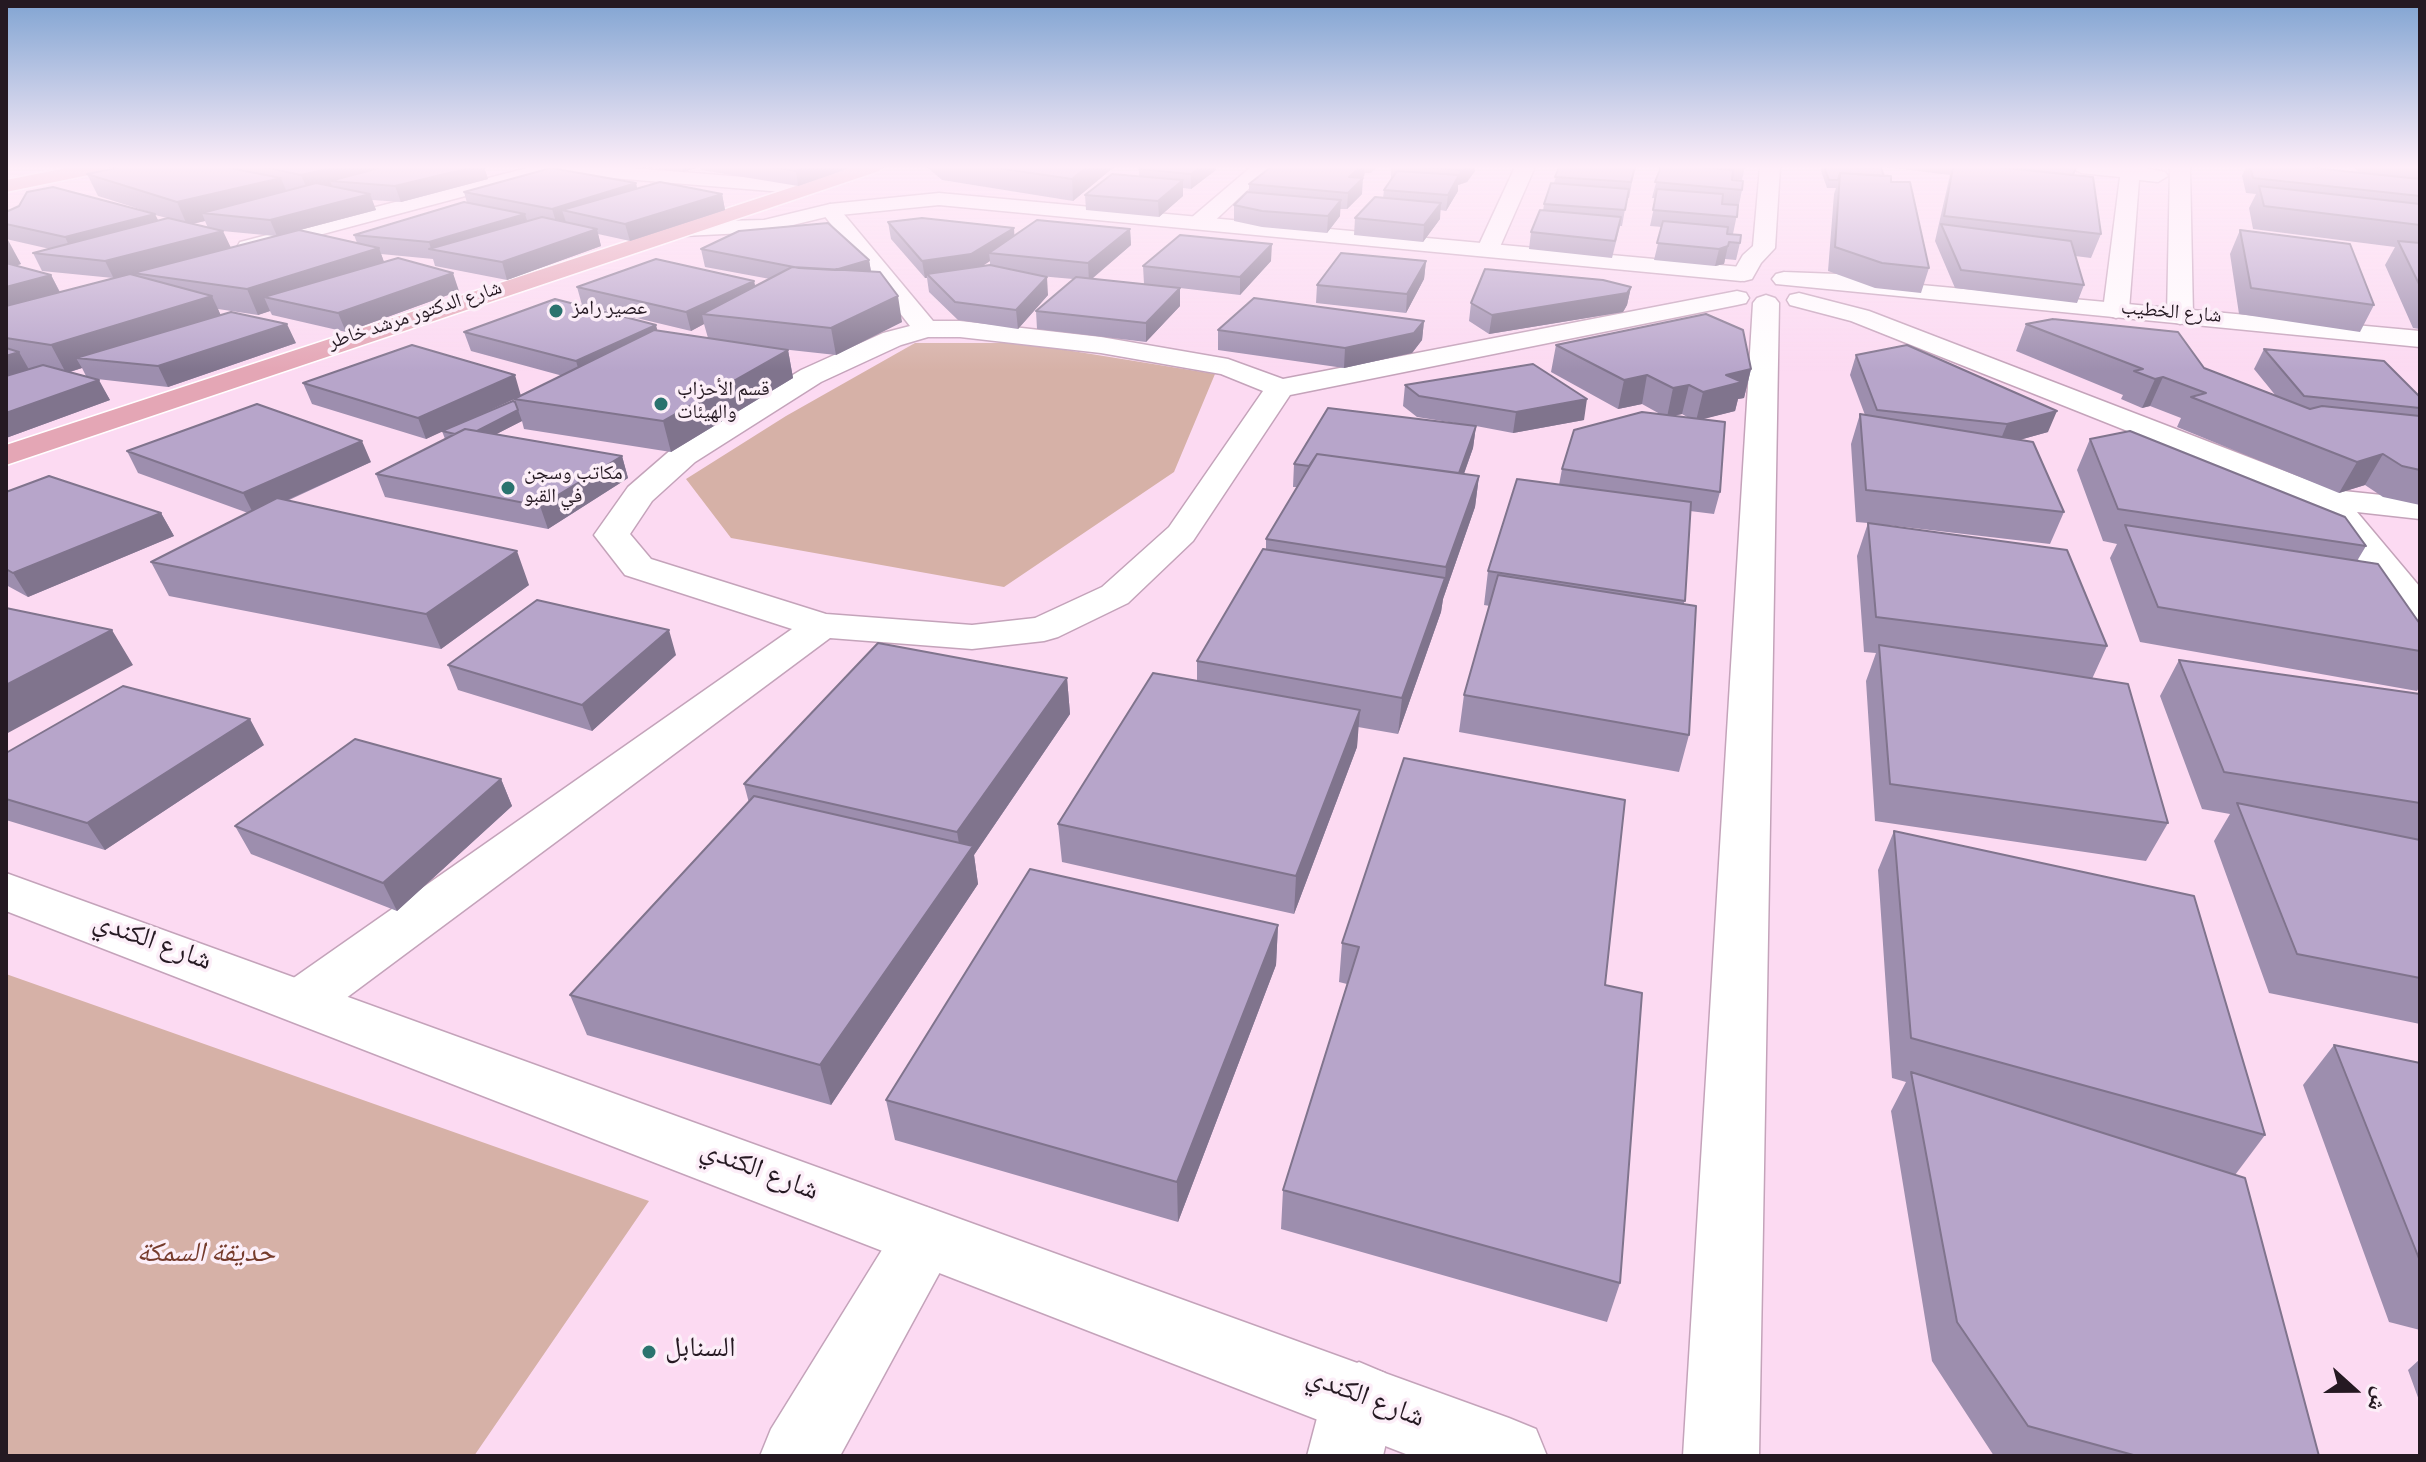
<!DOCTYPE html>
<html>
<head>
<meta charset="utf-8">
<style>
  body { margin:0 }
  #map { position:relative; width:2426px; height:1462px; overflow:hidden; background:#fcdaf2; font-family:Georgia,"Noto Naskh Arabic",serif }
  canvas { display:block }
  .frame { position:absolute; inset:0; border:8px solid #251922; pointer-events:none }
  .north { position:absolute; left:2314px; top:1350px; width:80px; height:80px; -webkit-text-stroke:6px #fceef8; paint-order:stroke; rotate:111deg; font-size:22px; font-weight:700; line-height:32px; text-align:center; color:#251922 }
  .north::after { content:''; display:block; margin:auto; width:28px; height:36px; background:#251922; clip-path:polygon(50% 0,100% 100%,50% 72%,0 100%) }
</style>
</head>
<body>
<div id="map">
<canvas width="2426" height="1462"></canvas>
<div class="frame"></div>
<div class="north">ش</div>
</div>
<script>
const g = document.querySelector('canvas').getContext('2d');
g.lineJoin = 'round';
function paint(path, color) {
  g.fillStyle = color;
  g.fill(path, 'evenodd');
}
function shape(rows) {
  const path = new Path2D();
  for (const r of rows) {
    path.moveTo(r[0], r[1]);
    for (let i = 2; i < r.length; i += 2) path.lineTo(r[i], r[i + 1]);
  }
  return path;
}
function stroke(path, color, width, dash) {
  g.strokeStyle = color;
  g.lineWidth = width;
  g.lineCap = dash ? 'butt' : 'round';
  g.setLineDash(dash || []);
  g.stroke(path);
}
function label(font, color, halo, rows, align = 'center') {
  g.font = font + ' Georgia,"Noto Naskh Arabic",serif';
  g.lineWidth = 7;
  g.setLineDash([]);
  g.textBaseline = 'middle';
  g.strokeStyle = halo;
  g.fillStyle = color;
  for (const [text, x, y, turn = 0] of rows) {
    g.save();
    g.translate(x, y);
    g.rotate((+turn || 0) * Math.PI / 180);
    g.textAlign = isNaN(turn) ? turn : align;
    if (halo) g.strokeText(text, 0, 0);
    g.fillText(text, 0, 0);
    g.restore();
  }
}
paint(shape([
  [915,343,1023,343,1215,374,1174,472,1004,587,731,538,686,479,786,416],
  [6,974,649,1201,474,1456,6,1456]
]), '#d6b1a7');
const street = shape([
  [531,167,562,167,559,171,248,254,240,252,237,247,240,242,531,167],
  [1251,167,1272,167,1207,228,1191,228,1188,223,1191,218,1251,167],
  [1515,167,1535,167,1499,249,1496,254,1480,254,1477,249,1515,167],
  [1760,167,1780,167,1775,248,1761,263,1752,279,1744,281,1736,279,1732,274,1743,255,1753,246,1760,167],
  [2071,167,2140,167,2165,172,2168,176,2158,182,2139,180,2129,310,2125,315,2116,318,2107,315,2103,310,2120,177,2081,173,2071,167],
  [2170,167,2190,167,2193,316,2189,321,2180,324,2171,321,2167,316,2170,167],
  [830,204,837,206,933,321,960,321,1101,337,1228,359,1283,379,1737,291,1746,293,1749,298,1746,303,1737,305,1290,395,1193,541,1128,603,1058,637,1044,641,972,649,830,638,322,1016,302,1022,282,1016,274,1001,282,986,792,629,625,575,594,535,628,487,673,448,801,370,883,333,910,326,820,210,830,204],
  [928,337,960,337,1101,353,1221,374,1263,391,1169,527,1102,587,1035,618,972,625,826,614,651,559,630,534,652,501,695,462,821,382,901,345,928,337],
  [1799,293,1869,311,2334,490,2420,499,2420,519,2357,512,2420,587,2420,624,2406,620,2316,506,1851,321,1790,305,1787,300,1790,295,1799,293],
  [1766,295,1775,298,1779,303,1759,1456,1683,1456,1753,303,1757,298,1766,295],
  [926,1207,949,1216,959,1237,840,1456,760,1456,771,1429,903,1216,926,1207],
  [1359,1362,1385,1373,1396,1399,1383,1456,1307,1456,1322,1399,1333,1373,1359,1362]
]);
const secondary = shape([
  [543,167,618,167,807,182,817,188,807,194,552,173,543,167],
  [939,193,1741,267,1749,269,1753,274,1749,279,1741,281,939,205,830,216,764,232,684,236,673,229,684,222,764,220,830,204,939,193],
  [1784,272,1837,274,1921,285,2420,331,2420,347,1776,284,1772,279,1776,274,1784,272],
  [6,873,1509,1418,1536,1429,1547,1456,1411,1456,6,911,6,873]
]);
const primary = shape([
  [72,167,108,167,98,173,6,192,6,180,72,167],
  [854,167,882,167,879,171,6,465,6,445,854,167]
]);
stroke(street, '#c4a3ba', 3);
stroke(secondary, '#c4a3ba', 3);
stroke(primary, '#fff', 3);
paint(street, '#fff');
paint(secondary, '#fff');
paint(primary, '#e4a6b5');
paint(shape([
  [121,167,484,167,488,179,401,202,372,200,376,210,300,230,357,243,354,235,467,203,464,192,636,183,637,189,722,194,725,210,630,241,598,234,601,246,507,280,435,266,433,259,381,254,384,262,459,291,346,332,272,315,270,311,258,315,218,309,220,315,296,343,168,387,97,379,110,400,6,438,6,240,21,264,16,266,51,275,60,292,113,278,42,271,33,253,50,249,6,239,6,212,149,212,98,196,87,174],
  [155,215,167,218,158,221],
  [205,221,208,228,192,224],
  [222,231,275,236,231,248],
  [82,368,86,376,70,372],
  [647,167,853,167,798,186,701,170,700,167,683,172],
  [927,167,1114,167,1073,201,942,180],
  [1271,167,1377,167,1371,173,1365,173,1364,176,1362,178,1362,194,1347,209,1340,209,1340,216,1327,233,1262,227,1234,221,1234,205,1249,192,1249,184],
  [1391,167,1475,167,1475,171,1467,182,1458,185,1458,191,1446,211,1440,210,1440,219,1423,242,1354,235,1355,218,1383,198,1384,190,1391,179],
  [1559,167,1635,167,1629,198,1627,198,1622,226,1620,226,1612,258,1529,249,1531,232,1543,211,1544,204,1554,183],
  [1660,167,1745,167,1742,180,1732,179,1742,190,1733,234,1727,234,1740,243,1736,260,1725,259,1724,264,1715,266,1654,260,1662,227,1650,226,1656,198,1652,198],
  [1822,167,1866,167,1884,176,1891,182,1929,268,1921,293,1875,288,1828,271,1834,194,1836,188,1827,188,1821,171],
  [1885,167,2077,167,2073,175,2101,234,2091,258,2075,256,2084,285,2077,303,1955,288,1935,241,1950,175],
  [2246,167,2304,167,2420,179,2420,329,2413,328,2385,265,2395,247,2253,229,2249,208,2256,194,2246,193,2242,176],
  [2354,167,2420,167,2420,179,2358,172],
  [1139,169,1216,170,1191,189,1183,188,1183,196,1159,217,1086,210,1085,195,1139,176],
  [888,222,1014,236,1130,229,1131,245,1092,279,1144,284,1143,266,1271,261,1240,295,1180,288,1180,306,1146,342,1037,329,1036,311,1073,279,1039,276,1048,295,1018,329,958,320,929,292,927,278,925,278,891,239],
  [990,261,990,266,981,267],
  [2240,230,2374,305,2360,332,2239,314,2230,254],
  [701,249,869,260,871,271,902,322,836,355,781,349,788,350,793,378,671,452,524,429,522,421,496,434,622,456,628,478,548,529,385,497,376,474,445,439,442,431,426,439,312,404,303,383,521,396,448,429,515,402,514,399,563,376,471,351,464,332,658,331,708,338,704,324,691,331,582,305,577,287,754,281,755,287,770,279,705,267],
  [1426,261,1424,279,1406,313,1316,303,1317,285],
  [1631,287,1627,305,1623,312,1489,334,1469,321,1471,303],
  [1424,321,1422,340,1412,353,1344,368,1218,350,1218,330],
  [2026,324,2204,368,2276,396,2254,369,2264,349,2420,397,2420,505,2383,497,2365,485,2339,493,2177,427,2181,418,2150,406,2142,408,2121,399,2123,395,2016,351],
  [1556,345,1751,369,1744,398,1738,399,1735,411,1702,419,1720,492,1714,514,1690,511,1684,604,1689,735,1679,772,1459,732,1464,695,1490,606,1484,605,1488,571,1559,485,1562,469,1660,414,1642,404,1618,409,1551,372],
  [1682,414,1689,418,1674,416],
  [1856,355,2048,432,2019,440,2064,512,2050,544,1887,525,2107,646,2092,679,2168,823,2146,861,1875,821,1866,681,1876,653,1864,652,1857,556,1868,523,1856,522,1851,444,1860,414,1865,415,1850,375],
  [1405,385,1584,420,1513,433,1476,426,1473,448,1464,474,1479,476,1475,507,1443,599,1441,612,1398,734,1358,727,1357,747,1294,914,1062,862,1058,824,1197,681,1197,661,1266,550,1266,539,1297,487,1293,487,1294,464,1474,426,1417,417,1403,406],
  [2090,439,2366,546,2357,561,2420,624,2420,686,2417,691,2140,642,2110,558,2117,544,2103,541,2077,470],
  [127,451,371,462,287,501,529,585,441,649,169,596,151,562,248,513,138,473],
  [6,492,161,513,174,536,28,597,6,585],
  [676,655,592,731,458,690,448,665],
  [2179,660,2420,694,2420,1024,2269,993,2214,841,2230,814,2202,809,2160,696],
  [1067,678,1070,714,974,855,978,884,831,1105,587,1035,570,995,749,803,744,784],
  [264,745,105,850,6,820,6,753],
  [501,779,512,806,397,911,251,854,235,826],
  [1894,831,2265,1135,2235,1175,2319,1456,1994,1456,1932,1361,1891,1111,1906,1082,1892,1078,1878,870],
  [1278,925,1276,965,1178,1222,895,1140,886,1100],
  [1342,943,1605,985,1620,1283,1607,1322,1281,1229,1283,1190,1347,984,1339,982],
  [2334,1045,2420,1063,2420,1330,2389,1322,2303,1085],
  [2420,1359,2420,1403,2408,1370]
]), '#9d8eae');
paint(shape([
  [335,167,398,167,330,181,334,190,310,196,301,175],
  [474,167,484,167,488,179,401,202,395,186],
  [682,167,700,167,683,172],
  [807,167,853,167,798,186,796,171],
  [1087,167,1114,167,1073,201,1072,179],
  [1200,167,1216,167,1216,170,1191,189,1191,174],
  [1360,167,1365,167,1364,176,1348,192,1349,177],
  [1469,167,1475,167,1475,171,1467,182,1458,185,1458,191,1446,211,1448,195,1459,176,1460,170],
  [281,178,290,200,202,213,205,221,187,225,177,202],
  [1363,178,1362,194,1347,209,1348,193],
  [1183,180,1183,196,1159,217,1158,201],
  [636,183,639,198,562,210,566,222,557,225,552,209],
  [370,194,376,210,277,236,270,220],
  [722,194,725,210,630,241,625,224],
  [1341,200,1340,216,1327,233,1328,216],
  [1441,203,1440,219,1423,242,1424,225],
  [155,214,163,230,73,254,65,237],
  [525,214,530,230,431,249,429,242],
  [1014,228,1015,245,989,253,990,261,973,272,927,274,927,278,925,278,922,261],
  [597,229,601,246,507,280,502,262],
  [1130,229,1131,245,1089,281,1088,263],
  [223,231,231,248,114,279,105,261],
  [8,240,21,264,6,268,6,241],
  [1272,244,1271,261,1240,295,1240,277],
  [1728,246,1724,264,1715,266,1719,249],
  [379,248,388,273,264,297,270,311,258,315,247,289],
  [869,260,872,278,824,272],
  [1426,261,1424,279,1406,313,1407,294],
  [453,273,459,291,346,332,338,313],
  [51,275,60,293,6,307,6,287],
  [1047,277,1048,295,1018,329,1016,310],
  [754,281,758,299,702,314,704,324,691,331,686,312],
  [1631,287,1627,305,1623,312,1489,334,1492,315],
  [1180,288,1180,306,1146,342,1146,323],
  [212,296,224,322,76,358,82,368,66,373,51,345],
  [898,296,902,322,836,355,831,328],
  [1424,321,1422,340,1412,353,1344,368,1345,348],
  [287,324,296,343,168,387,158,366],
  [656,325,661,344,582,381,576,361],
  [788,350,793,378,671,452,663,421],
  [19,352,35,380,6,390,6,356],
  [1751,369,1744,398,1738,399,1735,411,1696,421,1703,392,1726,375],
  [515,375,521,396,426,439,418,418],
  [1647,375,1642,404,1618,409,1624,380],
  [2163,377,2150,406,2142,408,2155,379],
  [99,380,110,400,6,438,6,413],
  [1689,385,1682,414,1667,417,1673,388],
  [1587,399,1584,420,1513,433,1516,412],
  [518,410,522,421,487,439,465,436],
  [2057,411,2048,432,1998,446,2007,424],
  [1476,426,1473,448,1453,504,1456,482],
  [362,441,371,462,254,515,243,493],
  [2383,454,2365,485,2339,493,2357,462],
  [622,456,628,478,548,529,540,506],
  [1479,476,1475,507,1443,599,1441,612,1398,734,1402,698,1445,579,1446,567],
  [161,513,174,536,28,597,13,573],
  [517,551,529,585,441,649,426,614],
  [112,630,133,665,6,734,6,685],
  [669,630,676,655,592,731,582,705],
  [1067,678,1070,714,974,855,978,884,831,1105,820,1065,962,861,957,832],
  [1360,710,1357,747,1294,914,1296,876],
  [250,719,264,745,105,850,87,823],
  [501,779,512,806,397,911,383,883],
  [1278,925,1276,965,1178,1222,1177,1182]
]), '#80748d');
const building = shape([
  [121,167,225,167,281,178,177,202,87,174,121,167],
  [264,167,335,167,301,175,264,167],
  [383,167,474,167,395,186,330,181,383,167],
  [771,167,807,167,796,171,771,167],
  [990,167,1087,167,1072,179,990,167],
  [1142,167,1200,167,1191,174,1139,169,1142,167],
  [1271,167,1360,167,1349,177,1363,178,1348,193,1249,184,1271,167],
  [1421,167,1469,167,1460,170,1421,167],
  [1559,167,1635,167,1631,182,1555,177,1559,167],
  [1661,167,1695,167,1733,170,1732,180,1743,181,1742,190,1655,182,1661,167],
  [1824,167,1881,168,1884,176,1840,173,1838,180,1829,180,1824,167],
  [1953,167,1994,167,2093,177,2101,234,1944,216,1953,167],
  [2005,167,2076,167,2073,175,2005,167],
  [2250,167,2304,167,2420,179,2420,196,2253,178,2250,167],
  [551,168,636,183,552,209,464,192,551,168],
  [1397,171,1459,175,1448,195,1384,190,1397,171],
  [1840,173,1891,176,1891,182,1910,182,1929,268,1882,263,1835,247,1840,173],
  [1112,174,1183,180,1158,201,1085,195,1112,174],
  [660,182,722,194,625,224,562,210,660,182],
  [316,183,370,194,270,220,202,213,316,183],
  [1551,183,1629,189,1625,210,1544,204,1551,183],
  [2259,186,2420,204,2420,225,2264,206,2259,186],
  [53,187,155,214,65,237,6,224,6,212,19,206,27,192,53,187],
  [1657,189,1723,194,1722,204,1738,205,1737,217,1653,210,1657,189],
  [1247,192,1341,200,1328,216,1262,211,1234,205,1247,192],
  [1375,197,1441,203,1424,225,1355,218,1375,197],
  [464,202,525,214,429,242,354,235,464,202],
  [1540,210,1621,217,1615,241,1531,232,1540,210],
  [542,217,597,229,502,262,429,249,542,217],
  [168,218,223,231,105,261,33,253,168,218],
  [922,218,1014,228,971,254,922,261,888,222,922,218],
  [1037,220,1130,229,1088,263,989,253,1037,220],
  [1663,221,1728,227,1727,234,1741,235,1740,243,1729,242,1728,246,1719,249,1657,243,1663,221],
  [828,223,869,260,835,270,799,268,701,249,739,231,828,223],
  [1941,224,2071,241,2084,285,1961,270,1941,224],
  [299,230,379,248,247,289,133,273,299,230],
  [2240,230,2350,244,2374,305,2251,288,2240,230],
  [1180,235,1272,244,1240,277,1143,266,1180,235],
  [2398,241,2420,243,2420,286,2398,241],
  [1341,253,1426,261,1407,294,1317,285,1341,253],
  [398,258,453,273,338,313,264,297,398,258],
  [656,259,754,281,686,312,577,287,656,259],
  [6,263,51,275,6,287,6,263],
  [990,265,1047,277,1016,310,955,302,927,274,990,265],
  [792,267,880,272,898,296,831,328,702,314,792,267],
  [1485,269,1603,280,1631,287,1627,293,1492,315,1471,303,1485,269],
  [130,274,212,296,51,345,6,338,6,306,130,274],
  [1076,277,1180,288,1146,323,1036,311,1076,277],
  [1254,298,1424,321,1414,333,1345,348,1218,330,1254,298],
  [555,299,656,325,576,361,464,332,555,299],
  [231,312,287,324,158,366,76,358,231,312],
  [1706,314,1743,330,1751,369,1726,375,1742,382,1703,392,1689,385,1673,388,1647,375,1624,380,1556,345,1706,314],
  [2053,319,2178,332,2204,368,2310,409,2322,406,2420,416,2420,470,2402,466,2383,454,2357,462,2191,397,2206,393,2163,377,2155,379,2134,371,2143,369,2026,324,2053,319],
  [654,330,788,350,663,421,514,399,654,330],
  [412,345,515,375,418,418,303,383,412,345],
  [1907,345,2057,411,2007,424,1877,410,1856,355,1907,345],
  [6,348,19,352,6,356,6,348],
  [2264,349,2384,361,2420,397,2420,408,2304,396,2264,349],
  [1533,364,1587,399,1516,412,1419,396,1405,385,1533,364],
  [43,365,99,380,6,413,6,376,43,365],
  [513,401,515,402,518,410,477,431,465,429,455,434,442,431,513,401],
  [257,404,362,441,243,493,127,451,257,404],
  [1328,408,1476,426,1459,473,1317,454,1309,466,1294,464,1328,408],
  [1642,412,1725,422,1720,492,1562,469,1574,430,1642,412],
  [1860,414,2033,442,2064,512,1866,490,1860,414],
  [465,429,622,456,540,506,376,474,465,429],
  [2130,431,2345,517,2366,546,2118,509,2090,439,2130,431],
  [1317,454,1479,476,1446,567,1266,539,1317,454],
  [49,476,161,513,13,573,6,569,6,492,49,476],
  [1517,479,1691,502,1685,601,1488,571,1517,479],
  [277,498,517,551,426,614,151,562,277,498],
  [1868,523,2067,550,2107,646,1876,617,1868,523],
  [2125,525,2378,564,2420,624,2420,651,2158,607,2125,525],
  [1263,549,1445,578,1402,698,1197,661,1263,549],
  [1498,575,1696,606,1689,735,1464,695,1498,575],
  [537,600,669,630,582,705,448,665,537,600],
  [6,608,112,630,6,685,6,608],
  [878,643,1067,678,957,832,744,784,878,643],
  [1879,645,2128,684,2168,823,1890,784,1879,645],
  [2179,660,2420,694,2420,803,2224,772,2179,660],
  [1153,673,1360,710,1296,876,1058,824,1153,673],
  [123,686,250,719,87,823,6,799,6,753,123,686],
  [355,739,501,779,383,883,235,826,355,739],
  [1404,758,1625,800,1605,985,1642,993,1620,1283,1283,1190,1359,947,1342,943,1404,758],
  [754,796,973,846,820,1065,570,995,754,796],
  [2237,803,2420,840,2420,978,2297,954,2237,803],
  [1894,831,2194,896,2265,1135,1911,1038,1894,831],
  [1030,869,1278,925,1177,1182,886,1100,1030,869],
  [2334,1045,2420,1063,2420,1261,2334,1045],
  [1911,1072,2245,1178,2319,1456,2137,1456,2028,1426,1957,1322,1911,1072]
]);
paint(building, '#b7a5ca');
stroke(building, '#80748d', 2);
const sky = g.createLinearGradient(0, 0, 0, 371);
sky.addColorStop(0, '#81a4d2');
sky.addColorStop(0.45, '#feeef9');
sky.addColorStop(1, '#feeef900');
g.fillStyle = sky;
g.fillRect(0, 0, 2426, 371);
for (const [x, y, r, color] of [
  [556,311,8,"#2a736e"],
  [661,404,8,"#2a736e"],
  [508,488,8,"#2a736e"],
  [649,1352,8,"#2a736e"]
]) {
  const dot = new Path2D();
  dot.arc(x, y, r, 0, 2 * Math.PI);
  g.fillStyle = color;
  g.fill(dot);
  stroke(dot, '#fceef8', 3);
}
label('20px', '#251922', '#fceef8', [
  ["عصير رامز",572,311],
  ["قسم الأحزاب",677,392],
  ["والهيئات",677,415],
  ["مكاتب وسجن",524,476],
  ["في القبو",524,499]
], 'left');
label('20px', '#251922', '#fceef8', [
  ["شارع الخطيب",2171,315,5],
  ["شارع الدكتور مرشد خاطر",416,318,-18]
]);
label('28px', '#251922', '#fceef8', [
  ["شارع الكندي",151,945,20],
  ["شارع الكندي",758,1174,21],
  ["شارع الكندي",1364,1401,21]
]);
label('italic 28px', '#763c2d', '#fceef8', [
  ["حديقة السمكة",206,1257]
]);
label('28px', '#251922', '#fceef8', [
  ["السنابل",665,1352]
], 'left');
</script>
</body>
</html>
